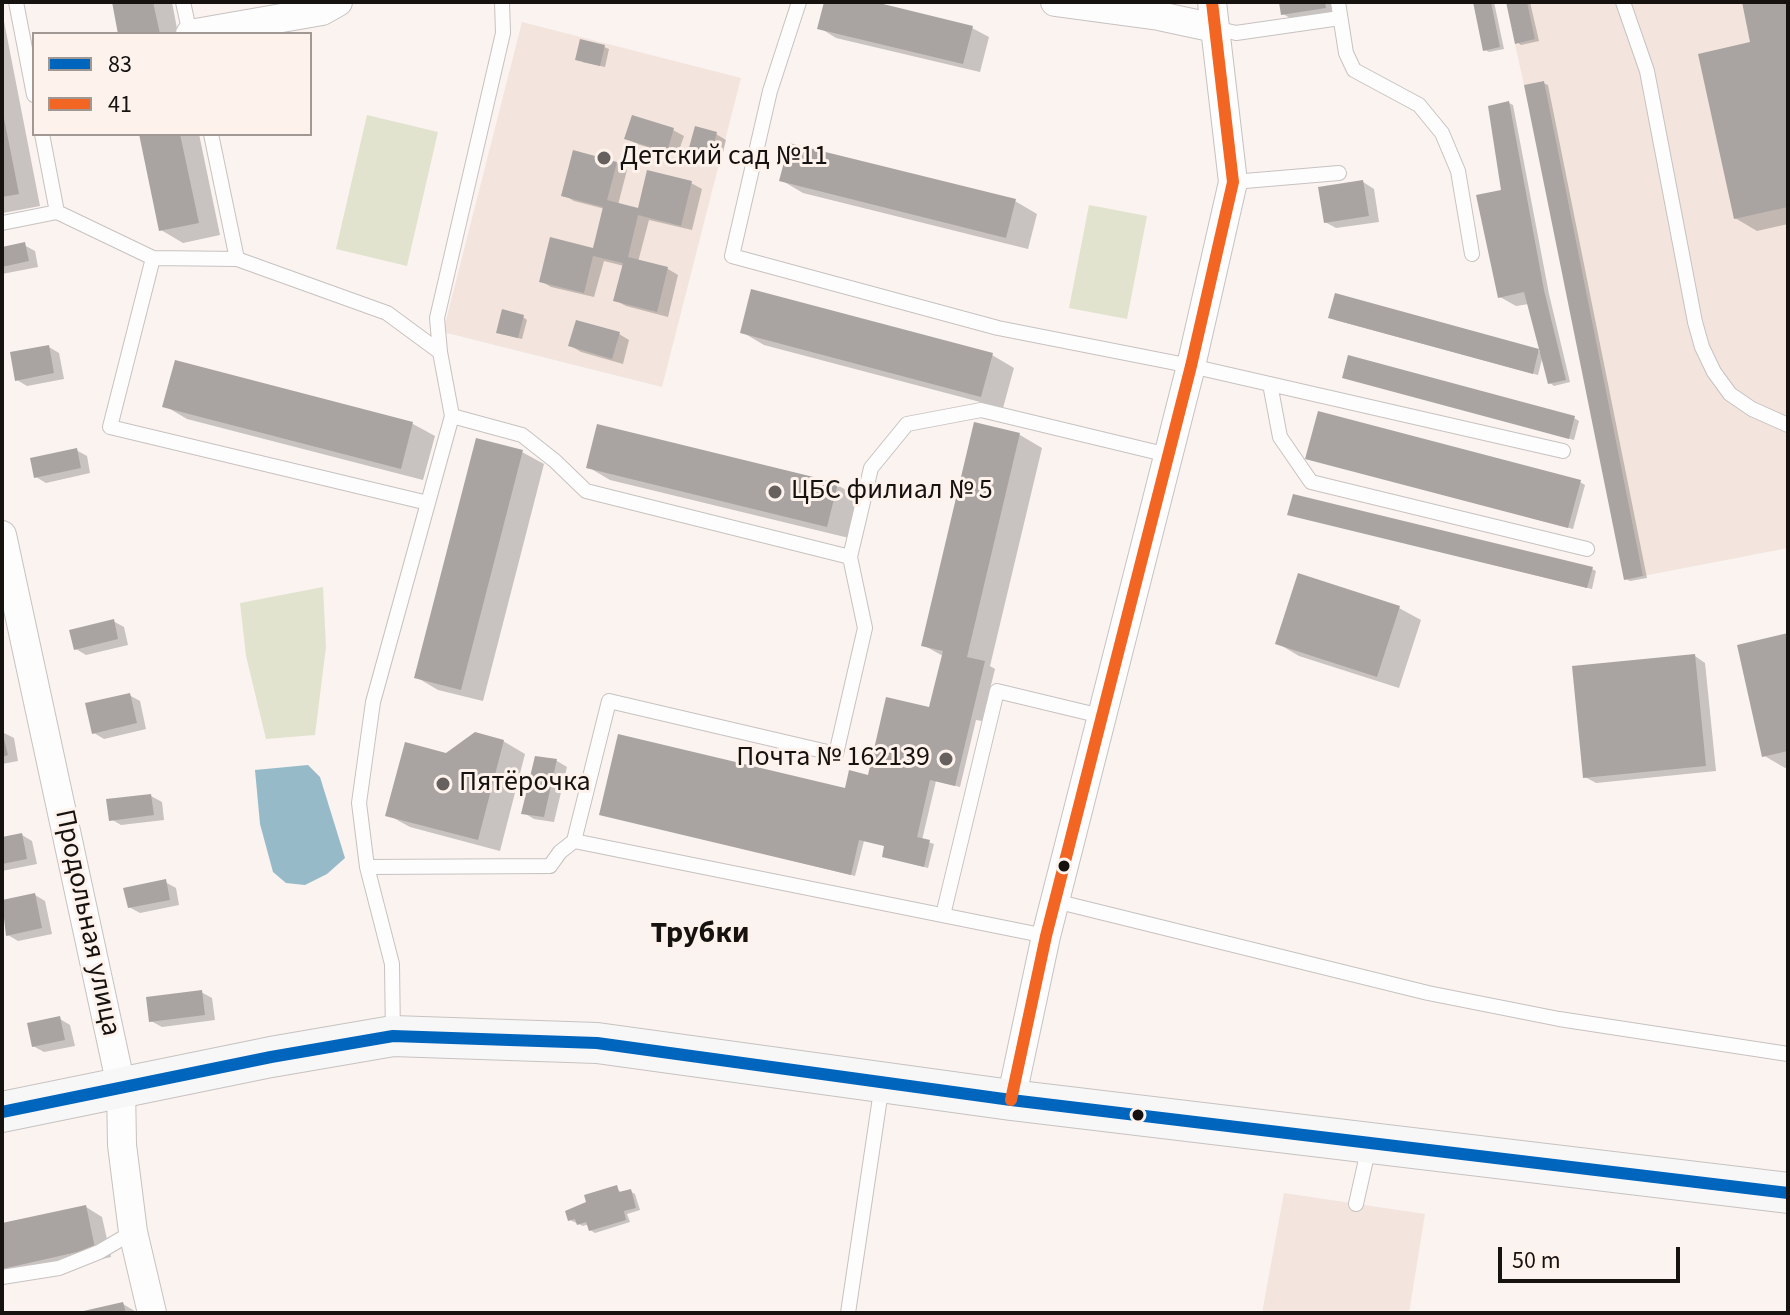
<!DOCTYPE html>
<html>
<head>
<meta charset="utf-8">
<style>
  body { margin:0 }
  #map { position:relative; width:1790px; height:1315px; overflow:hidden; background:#faf3f0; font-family:"Source Sans 3",sans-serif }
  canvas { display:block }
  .frame { position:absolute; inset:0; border:4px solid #161210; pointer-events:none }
  .legend { position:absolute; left:32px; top:32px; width:280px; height:104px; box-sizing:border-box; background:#fef2ec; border:2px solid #a19894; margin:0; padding:10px 14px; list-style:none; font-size:24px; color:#161210 }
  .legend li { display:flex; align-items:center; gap:16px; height:40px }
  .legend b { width:40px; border:2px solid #a19894 }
  .scale { position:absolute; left:1498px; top:1247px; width:182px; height:36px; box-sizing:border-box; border:4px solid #161210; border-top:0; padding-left:10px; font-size:24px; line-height:28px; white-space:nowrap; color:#161210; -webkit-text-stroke:6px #fef2ec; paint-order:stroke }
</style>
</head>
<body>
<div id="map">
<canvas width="1790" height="1315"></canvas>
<div class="frame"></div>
<ul class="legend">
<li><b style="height:10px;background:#0065bd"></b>83</li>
<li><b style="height:10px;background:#f26522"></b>41</li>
</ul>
<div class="scale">50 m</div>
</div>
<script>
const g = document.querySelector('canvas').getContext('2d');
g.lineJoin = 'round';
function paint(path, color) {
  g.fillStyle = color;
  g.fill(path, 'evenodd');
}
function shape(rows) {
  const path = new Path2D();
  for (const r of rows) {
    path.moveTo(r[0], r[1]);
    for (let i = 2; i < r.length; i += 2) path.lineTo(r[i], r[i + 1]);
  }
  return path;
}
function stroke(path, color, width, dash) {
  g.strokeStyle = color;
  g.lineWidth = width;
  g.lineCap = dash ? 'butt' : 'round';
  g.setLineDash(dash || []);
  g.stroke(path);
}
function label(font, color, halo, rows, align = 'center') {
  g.font = font + ' "Source Sans 3",sans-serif';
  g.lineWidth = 6;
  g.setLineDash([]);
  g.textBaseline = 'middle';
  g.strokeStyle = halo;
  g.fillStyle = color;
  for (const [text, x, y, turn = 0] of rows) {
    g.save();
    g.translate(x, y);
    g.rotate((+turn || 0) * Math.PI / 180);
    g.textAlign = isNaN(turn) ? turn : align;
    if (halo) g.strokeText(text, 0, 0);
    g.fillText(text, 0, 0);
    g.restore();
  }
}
paint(shape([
  [1527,2,1788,2,1788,548,1643,576,1544,81,1524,85,1515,44,1535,39],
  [522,22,741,78,662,387,443,332],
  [1284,1193,1425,1214,1409,1313,1262,1313]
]), '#f3e5de');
paint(shape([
  [367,115,438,132,407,266,336,249],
  [1089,205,1147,216,1127,319,1069,308],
  [323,587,326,647,315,735,266,739,246,656,240,603]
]), '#e2e3cf');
paint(shape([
  [308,765,320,777,345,858,327,874,305,885,286,883,273,872,260,824,255,770]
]), '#96bac8');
paint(shape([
  [114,2,172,2,178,34,120,34],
  [826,2,866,2,972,28,989,37,980,72,836,38,820,28],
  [1281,2,1339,2,1341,17,1299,23,1283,14],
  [1475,2,1494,2,1504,49,1489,52,1485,50],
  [1508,2,1530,2,1539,41,1521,45,1517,42],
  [1744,2,1788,2,1788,224,1757,231,1735,218,1753,43],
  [2,11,40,206,3,213,2,213],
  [604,47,609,49,605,67,582,62],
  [1543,83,1548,85,1647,578,1630,581,1626,579],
  [1509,103,1513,105,1549,294,1570,382,1554,386,1550,383,1543,355,1538,375,1335,320,1336,296,1542,352,1529,304,1516,306,1500,297],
  [673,130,684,136,677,156,637,144,627,138],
  [141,134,199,134,220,235,183,243,161,230],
  [716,134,726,140,720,165,700,160,690,154],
  [617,163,627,170,618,205,639,210,691,183,702,189,692,230,649,220,638,262,668,269,678,275,668,317,626,306,615,300,624,266,604,261,594,297,551,287,541,281,595,250,605,209,574,201,564,195],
  [781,180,1015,201,1037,214,1028,249,803,193],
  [1363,182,1374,189,1379,222,1336,228,1325,222],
  [24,245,35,251,38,267,2,274,2,249],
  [523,317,527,320,522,339,502,334],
  [742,332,992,355,1014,368,1003,408,764,345],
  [619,334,629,340,623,364,581,352,571,346],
  [49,347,59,353,64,379,27,386,17,380],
  [176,362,413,424,435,436,423,480,187,419,165,406],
  [1344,377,1574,418,1579,421,1574,440],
  [1320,413,1580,482,1585,485,1573,529,1312,460],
  [975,425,1020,435,1042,448,990,666,995,669,982,721,976,720,960,787,936,781,922,840,934,844,928,868,889,858,886,846,864,841,855,876,601,814,846,790,869,777,931,709,943,656,923,645],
  [76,450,87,456,90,473,46,483,36,477],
  [522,452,544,464,483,701,438,690,416,677],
  [588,467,837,485,859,497,849,538,610,480],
  [1294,516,1592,569,1596,571,1592,589],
  [1399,608,1421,620,1399,688,1299,656,1277,643],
  [113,621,124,627,128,645,86,655,76,649],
  [1788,635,1788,767,1785,768,1763,755],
  [1695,656,1705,663,1716,771,1596,783,1585,777],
  [129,695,140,701,146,729,104,739,94,733],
  [2,732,14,738,18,761,2,764],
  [503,741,525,754,500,851,410,827,388,815],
  [536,758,557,761,567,767,554,822,534,819,524,813],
  [151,796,162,802,164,820,121,825,111,819],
  [22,835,32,841,37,864,2,871,2,839],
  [165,882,176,888,179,905,140,913,129,907],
  [35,895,45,901,52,934,18,941,8,935,2,902],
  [201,992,212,998,215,1020,162,1027,151,1021],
  [60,1019,70,1025,75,1046,44,1052,33,1046],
  [616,1187,622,1194,630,1191,635,1194,640,1210,627,1214,630,1222,595,1233,590,1230,589,1224,583,1226,570,1220],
  [86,1207,102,1217,111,1257,16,1278,2,1270,2,1226],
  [123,1304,138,1313,83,1313]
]), '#0003');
paint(shape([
  [112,2,153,2,160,34,118,34],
  [824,2,875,2,973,26,963,64,817,29],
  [1279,2,1325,2,1326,8,1281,15],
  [1473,2,1491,2,1500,47,1483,51],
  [1506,2,1527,2,1535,39,1515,44],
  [1742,2,1788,2,1788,207,1734,219,1698,54,1750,42],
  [580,39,605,45,600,66,575,60],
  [1544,81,1643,576,1624,580,1524,85],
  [1509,101,1544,290,1566,380,1548,384,1539,349,1533,374,1328,318,1335,293,1539,349,1524,292,1498,298,1476,195,1501,190,1488,106],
  [3,113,19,194,2,197,2,114],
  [632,115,674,128,667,152,624,139],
  [695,126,717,132,709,161,687,155],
  [139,134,180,134,199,223,159,231],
  [789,143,1016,199,1006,238,779,181],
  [573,150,617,162,607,200,638,208,647,170,692,181,681,226,638,215,628,257,668,267,657,312,613,301,623,263,593,256,584,293,539,282,550,237,593,248,603,207,561,196],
  [1363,180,1369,216,1324,223,1318,187],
  [25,242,29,261,2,267,2,247],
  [751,289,993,353,981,397,740,333],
  [502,309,524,315,518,338,496,333],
  [576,320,620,332,612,359,568,346],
  [49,345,54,373,15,381,10,352],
  [1348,355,1575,416,1569,439,1342,378],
  [175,360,413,422,401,469,162,407],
  [1318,411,1581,480,1568,528,1305,459],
  [974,422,1020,433,967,657,985,661,955,786,930,780,917,837,930,840,924,867,882,857,884,846,859,840,851,875,599,815,618,734,845,788,849,770,868,775,886,697,929,707,943,651,921,646],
  [597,424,838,483,827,527,586,468],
  [476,438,523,450,461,690,414,678],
  [77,448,81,468,34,478,30,458],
  [1293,494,1593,567,1587,588,1287,515],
  [1298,573,1400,606,1377,677,1275,644],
  [114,619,118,639,74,650,69,630],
  [1788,633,1788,751,1762,757,1737,645],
  [1695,654,1706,766,1583,778,1572,666],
  [130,693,137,723,92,734,85,703],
  [2,731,8,755,2,757],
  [475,732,504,740,478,840,385,816,405,742,446,753],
  [535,756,557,759,544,817,521,814],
  [151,794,154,815,109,821,106,799],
  [22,833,27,859,2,864,2,837],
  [166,879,170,900,128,908,123,888],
  [35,893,42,928,6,936,2,900],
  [202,990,205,1015,149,1022,146,997],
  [60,1016,65,1040,32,1047,27,1023],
  [617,1185,619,1192,631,1189,636,1208,624,1211,626,1220,589,1231,586,1222,577,1225,575,1219,568,1221,565,1211,586,1202,584,1195],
  [86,1205,95,1248,2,1269,2,1223],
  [123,1302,126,1313,79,1313,79,1312]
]), '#a9a4a2');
const service = shape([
  [16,2,34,95],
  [183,2,190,34],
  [799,2,770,91,732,256,998,328,1191,366,1563,451],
  [1338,2,1346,53,1354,70,1419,105,1442,133,1458,171,1472,254],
  [1623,2,1647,71,1695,322,1702,347,1714,372,1730,394,1752,409,1788,425],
  [1215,28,1236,33,1340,18],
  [42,134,57,212],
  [211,134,237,259],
  [1233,182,1339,173],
  [2,223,57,212,153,258,237,259,387,313,440,352],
  [153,258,110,427,428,503],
  [1270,384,1280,437,1311,482,1587,549],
  [452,416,522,435,555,461,586,491,850,557,865,628,836,754,609,701,574,841],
  [850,557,871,468,907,424,981,410,1168,455],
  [367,867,359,803,373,702,452,416,440,352,437,318,503,33,502,2],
  [1055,901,1428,993,1559,1019,1788,1054],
  [943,915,997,691,1101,716],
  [393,1036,392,964,367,867,550,866,560,852,574,841,1046,936],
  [1356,1204,1369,1146],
  [2,1277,59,1268,99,1252,133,1232],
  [848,1313,882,1084]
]);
const minor = shape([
  [1055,2,1159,16,1215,28],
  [190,34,322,11,338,2],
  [2,535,121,1086,122,1145,133,1232,152,1313],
  [1011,1100,1046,936,1191,366,1233,182,1212,2]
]);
const secondary = shape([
  [2,1112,271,1057,393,1036,597,1043,1011,1100,1788,1193]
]);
stroke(service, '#c7c2c0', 16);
stroke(minor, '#c7c2c0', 30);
stroke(secondary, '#c7c2c0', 42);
stroke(service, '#fefdfd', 14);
stroke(minor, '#fefdfd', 28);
stroke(secondary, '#f7f7f8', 40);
stroke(shape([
  [2,1112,271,1057,393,1036,597,1043,1011,1100,1788,1193]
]), '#0065bd', 12);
stroke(shape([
  [1011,1100,1046,936,1191,366,1233,182,1212,2]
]), '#f26522', 12);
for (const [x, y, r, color] of [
  [604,158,8,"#66615e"],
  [775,492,8,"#66615e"],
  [946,759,8,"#66615e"],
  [443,784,8,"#66615e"],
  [1064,866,7,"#161210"],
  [1138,1115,7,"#161210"]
]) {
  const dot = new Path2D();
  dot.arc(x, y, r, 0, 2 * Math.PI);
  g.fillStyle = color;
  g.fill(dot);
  stroke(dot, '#fef2ec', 3);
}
label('28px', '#161210', '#fef2ec', [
  ["Детский сад №11",620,158],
  ["ЦБС филиал № 5",791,492],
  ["Почта № 162139",930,759,"right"],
  ["Пятёрочка",459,784]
], 'left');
label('28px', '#161210', '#fef2ec', [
  ["Продольная улица",86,923,78]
]);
label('bold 30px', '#161210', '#fef2ec', [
  ["Трубки",700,935]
]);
</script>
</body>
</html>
